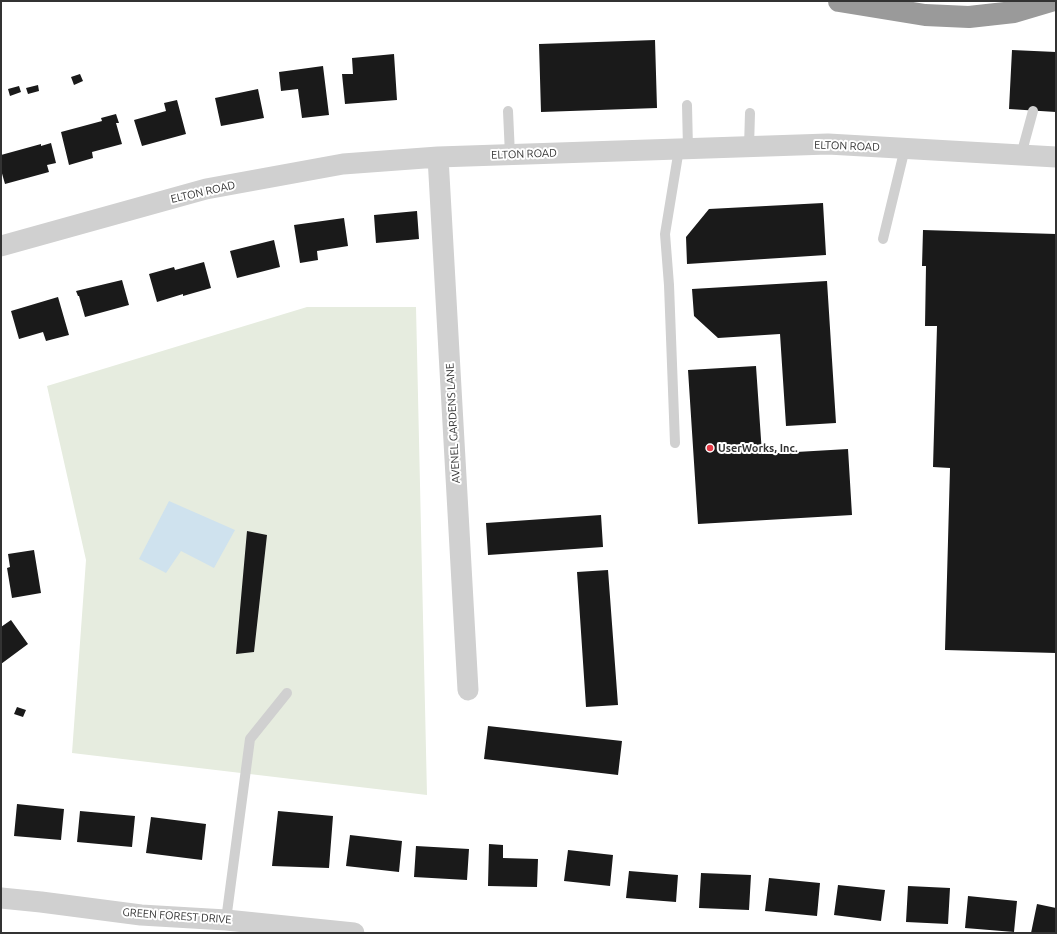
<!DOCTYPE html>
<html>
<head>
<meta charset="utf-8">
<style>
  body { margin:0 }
  #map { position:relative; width:1057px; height:934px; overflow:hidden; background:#fff; font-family:Ubuntu,sans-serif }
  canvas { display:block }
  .frame { position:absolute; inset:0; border:2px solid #333; pointer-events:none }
</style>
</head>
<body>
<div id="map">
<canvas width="1057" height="934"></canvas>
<div class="frame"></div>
</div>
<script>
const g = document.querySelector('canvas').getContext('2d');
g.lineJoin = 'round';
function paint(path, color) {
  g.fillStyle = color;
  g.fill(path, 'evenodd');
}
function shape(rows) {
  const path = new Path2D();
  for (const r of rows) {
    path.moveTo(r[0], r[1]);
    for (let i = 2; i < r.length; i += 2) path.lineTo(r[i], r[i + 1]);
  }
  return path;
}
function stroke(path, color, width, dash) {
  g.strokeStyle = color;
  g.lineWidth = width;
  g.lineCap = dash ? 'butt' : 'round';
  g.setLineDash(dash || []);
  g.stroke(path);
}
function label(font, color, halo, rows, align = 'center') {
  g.font = font + ' Ubuntu,sans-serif';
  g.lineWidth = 4;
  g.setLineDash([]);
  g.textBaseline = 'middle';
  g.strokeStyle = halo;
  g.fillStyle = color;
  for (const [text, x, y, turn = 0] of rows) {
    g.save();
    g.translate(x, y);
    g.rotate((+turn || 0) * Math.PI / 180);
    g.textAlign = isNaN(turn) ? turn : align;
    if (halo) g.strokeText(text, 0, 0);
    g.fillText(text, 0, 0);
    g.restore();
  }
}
paint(shape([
  [307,307,416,307,427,795,72,753,86,560,47,386]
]), '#e6ecdf');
paint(shape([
  [169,501,235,530,214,568,181,551,166,573,139,559]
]), '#cfe2ee');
paint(shape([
  [655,40,657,108,541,112,539,44],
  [1012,50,1056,52,1056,112,1009,109],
  [394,54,397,100,345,104,342,74,353,74,352,58],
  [323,66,329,115,302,118,298,89,281,91,279,72],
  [80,74,83,81,74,85,71,77],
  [38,85,39,91,28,94,26,88],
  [19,86,21,92,10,96,8,89],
  [258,89,264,118,221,126,215,98],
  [177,100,186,134,142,146,134,120,166,111,164,103],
  [116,114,119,123,116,123,122,144,92,152,93,158,69,165,61,132,102,121,101,118],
  [51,143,56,163,47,165,49,172,5,184,1,170,1,155,41,144,41,146],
  [823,203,826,255,687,264,686,237,709,209],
  [417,211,419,239,376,243,374,215],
  [344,218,348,246,317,251,318,260,300,263,294,225],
  [923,230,1056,234,1056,653,945,650,950,468,933,467,937,326,925,326,926,266,922,266],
  [274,240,280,267,237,278,230,251],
  [204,262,211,288,183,296,183,294,157,302,149,274,174,267,175,270],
  [122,280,129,305,85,317,79,296,78,296,76,291],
  [827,281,836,423,786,426,780,334,718,338,694,316,692,289],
  [58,297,69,335,46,341,43,332,19,339,11,311],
  [756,366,762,454,848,449,852,515,698,524,688,370],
  [601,515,603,547,488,555,486,523],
  [247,531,267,535,254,652,236,654],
  [34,550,41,593,12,598,7,568,10,567,8,554],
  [608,570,618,705,586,707,577,572],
  [11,620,28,644,1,664,1,627],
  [17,707,26,710,23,717,14,714],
  [488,726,622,741,618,775,484,759],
  [17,804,64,809,61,840,14,836],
  [80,811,135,816,132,847,77,842],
  [278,811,333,816,329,868,272,866],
  [151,817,206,824,202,860,146,853],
  [350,835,402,841,399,872,346,866],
  [489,844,503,845,503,858,538,859,537,887,488,886],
  [416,846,469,849,467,880,414,877],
  [568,850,613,855,610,886,564,881],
  [629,871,678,875,676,902,626,898],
  [701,873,751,875,749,910,699,908],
  [769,878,820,883,817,916,765,911],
  [838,885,885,890,881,921,834,915],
  [908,886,950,888,948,924,906,922],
  [968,896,1017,901,1014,932,965,928],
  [1037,904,1056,908,1056,933,1031,933]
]), '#1a1a1a');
stroke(shape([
  [687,105,688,149],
  [508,111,510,155],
  [749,147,750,113],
  [1021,155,1033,111],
  [883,239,905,148],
  [675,443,669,285,665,234,679,149],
  [226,920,250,739,287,693]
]), '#d0d0d0', 10);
stroke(shape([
  [438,157,468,690],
  [1,246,206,189,343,164,438,157,828,144,1056,157],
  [1,898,41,902,141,915,226,920,354,933]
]), '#d0d0d0', 21);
stroke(shape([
  [839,1,925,15,969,17,1014,12,1051,1]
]), '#9a9a9a', 22);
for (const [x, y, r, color] of [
  [710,448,4,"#e63946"]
]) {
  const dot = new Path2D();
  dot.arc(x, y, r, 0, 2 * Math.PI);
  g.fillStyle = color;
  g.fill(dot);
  stroke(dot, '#fff', 1.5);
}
label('11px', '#333', '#fff', [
  ["ELTON ROAD",847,146,2],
  ["ELTON ROAD",524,154,-2],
  ["ELTON ROAD",203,192,-13],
  ["AVENEL GARDENS LANE",453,423,-93],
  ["GREEN FOREST DRIVE",177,916,4]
]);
label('bold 11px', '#333', '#fff', [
  ["UserWorks, Inc.",718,448]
], 'left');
</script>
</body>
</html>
